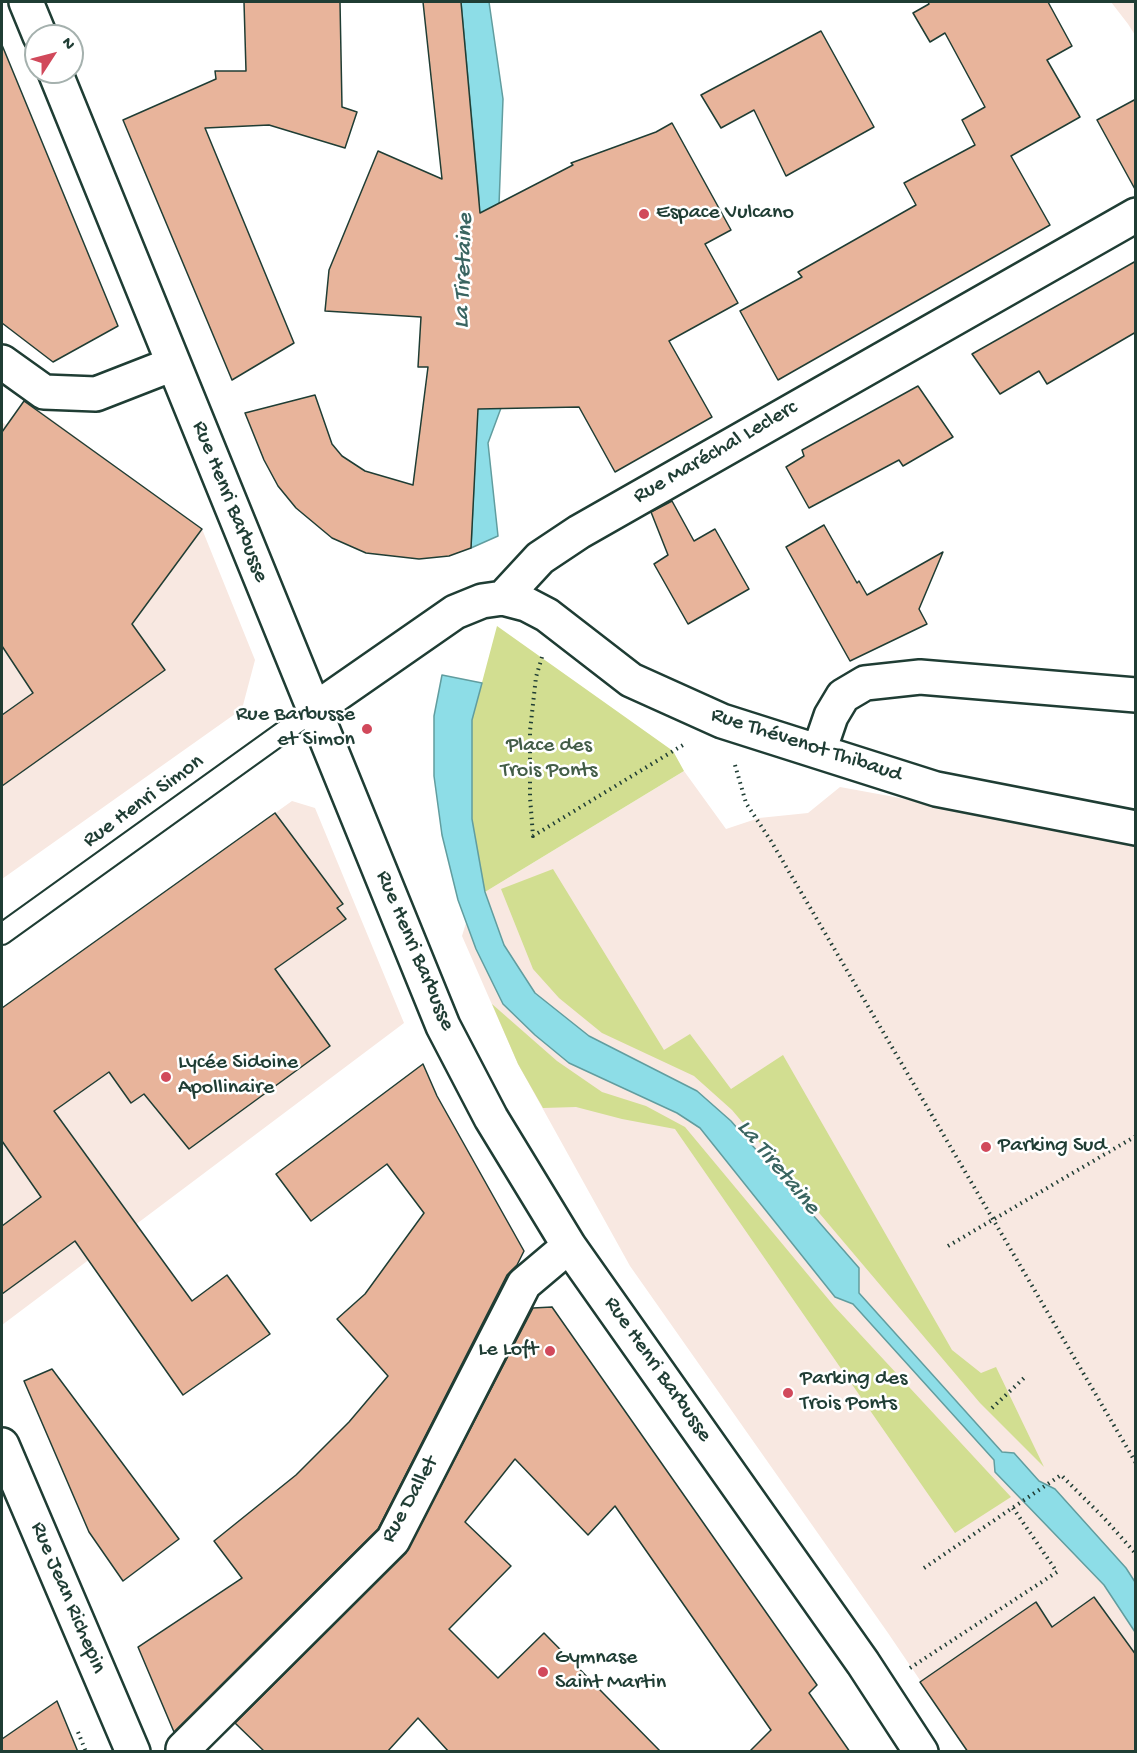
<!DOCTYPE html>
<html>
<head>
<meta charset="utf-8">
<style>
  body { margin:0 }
  #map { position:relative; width:1137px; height:1753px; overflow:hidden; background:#fff; font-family:"Gochi Hand",sans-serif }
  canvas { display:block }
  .frame { position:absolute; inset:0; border:3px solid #1f3d34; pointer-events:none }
  .north { position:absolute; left:24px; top:24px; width:60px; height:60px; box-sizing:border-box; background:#fff; border:2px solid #a5b1ae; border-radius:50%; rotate:54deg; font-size:16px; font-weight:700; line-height:24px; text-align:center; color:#1f3d34 }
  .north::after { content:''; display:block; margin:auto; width:21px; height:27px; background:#d1495b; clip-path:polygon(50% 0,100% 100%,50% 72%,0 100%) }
</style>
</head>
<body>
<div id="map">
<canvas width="1137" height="1753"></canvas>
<div class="frame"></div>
<div class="north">N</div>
</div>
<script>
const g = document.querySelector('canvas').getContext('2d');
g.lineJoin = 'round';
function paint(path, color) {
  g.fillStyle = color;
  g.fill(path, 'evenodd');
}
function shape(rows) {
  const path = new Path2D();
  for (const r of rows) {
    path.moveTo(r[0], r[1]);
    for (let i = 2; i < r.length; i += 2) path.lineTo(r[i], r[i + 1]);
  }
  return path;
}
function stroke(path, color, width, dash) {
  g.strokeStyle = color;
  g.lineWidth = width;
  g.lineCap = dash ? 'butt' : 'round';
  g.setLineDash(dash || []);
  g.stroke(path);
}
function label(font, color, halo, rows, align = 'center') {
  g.font = font + ' "Gochi Hand",sans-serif';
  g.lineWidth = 5;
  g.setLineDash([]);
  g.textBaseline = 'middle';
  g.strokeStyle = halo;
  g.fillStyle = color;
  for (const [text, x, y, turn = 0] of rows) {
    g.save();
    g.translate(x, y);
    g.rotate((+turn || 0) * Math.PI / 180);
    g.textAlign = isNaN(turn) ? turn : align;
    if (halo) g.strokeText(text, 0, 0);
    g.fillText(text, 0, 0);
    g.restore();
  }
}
paint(shape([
  [1111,2,1135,2,1135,35,1128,24],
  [25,400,202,529,255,660,242,709,2,879,2,422,6,425],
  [684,771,726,829,759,818,808,813,840,787,1135,841,1135,1751,968,1751,888,1633,630,1266,518,1064,462,936,469,913,485,892],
  [292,801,315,808,404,1023,2,1325,2,1008]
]), '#f8e8e1');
paint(shape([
  [497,626,673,751,684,771,485,892,472,819,472,720],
  [553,869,664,1050,690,1034,731,1089,783,1055,952,1350,981,1373,996,1367,1044,1467,980,1403,732,1110,694,1076,602,1033,559,998,533,969,501,889],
  [492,1004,557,1061,602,1092,646,1106,685,1127,834,1306,1011,1497,955,1533,675,1129,622,1119,576,1107,543,1108,518,1064]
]), '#d2de91');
const water = shape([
  [461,2,489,2,503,99,499,205,501,408,488,443,498,536,471,548,475,460,467,401,479,198,461,2],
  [442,675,482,683,472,720,472,819,485,892,504,945,535,993,589,1036,697,1091,731,1121,859,1268,859,1293,1002,1452,1014,1453,1039,1481,1055,1489,1126,1568,1135,1582,1135,1632,1104,1585,995,1472,994,1460,853,1304,835,1297,700,1128,677,1113,569,1063,535,1035,503,1004,476,949,458,900,442,835,434,776,434,716,442,675]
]);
paint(water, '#8ddde7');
stroke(water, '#619d9f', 1.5);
const building = shape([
  [244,2,340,2,342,107,357,112,345,148,269,125,205,128,294,343,232,380,123,120,216,79,215,71,246,71,244,2],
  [423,2,461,2,480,213,573,165,571,163,656,132,672,123,731,230,705,244,738,303,669,341,712,417,615,472,579,407,478,409,471,548,449,556,419,559,366,553,332,538,296,508,278,486,264,460,245,413,315,395,332,444,342,456,365,471,413,485,428,367,418,367,421,317,325,311,329,270,378,151,442,179,423,2],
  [928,2,1048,2,1072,46,1047,60,1080,117,1011,156,1050,225,778,380,740,311,802,277,798,272,916,205,904,183,975,145,962,120,985,107,945,33,930,42,913,13,929,4,928,2],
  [821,31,874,127,786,176,754,110,721,128,701,95,821,31],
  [2,45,118,326,53,362,2,323,2,45],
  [1136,99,1136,191,1097,120,1136,99],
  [1136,261,1136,332,1047,384,1039,371,1000,394,972,354,1136,261],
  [918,386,953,437,903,466,899,460,809,508,786,467,804,456,802,450,918,386],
  [24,401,202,529,132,624,165,670,2,786,2,715,33,693,2,646,2,432,24,401],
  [672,501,694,541,715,529,749,589,688,624,654,564,668,555,651,512,672,501],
  [824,525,857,583,859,581,867,595,943,552,919,609,927,624,850,661,786,547,824,525],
  [275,813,343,904,337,908,346,919,275,969,330,1046,189,1149,144,1094,131,1103,109,1072,54,1111,192,1301,227,1275,270,1334,183,1395,75,1241,2,1294,2,1226,41,1197,2,1141,2,1008,275,813],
  [423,1064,437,1096,524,1251,517,1265,507,1275,378,1529,174,1732,138,1647,242,1578,214,1541,296,1475,349,1422,388,1376,337,1319,365,1294,424,1213,387,1164,311,1221,276,1174,423,1064],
  [552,1307,817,1685,809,1693,850,1752,749,1752,771,1730,615,1506,588,1535,515,1459,465,1522,511,1566,449,1629,498,1678,544,1633,661,1752,449,1752,418,1718,387,1752,265,1752,235,1723,406,1553,533,1308,552,1307],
  [52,1369,179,1539,123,1581,89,1532,24,1381,52,1369],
  [1094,1597,1136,1655,1136,1752,968,1752,920,1682,1036,1602,1052,1627,1094,1597],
  [57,1701,78,1752,2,1752,2,1739,57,1701]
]);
paint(building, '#e8b49b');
stroke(building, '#1f3d34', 1.5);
const lane = shape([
  [2,934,314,710]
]);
const street = shape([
  [26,2,40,36],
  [55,72,443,1026,491,1118,569,1246,863,1663,921,1752],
  [2,362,44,392,96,394,173,364],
  [503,598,540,558,579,532,1136,215],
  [314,710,455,612,482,601,503,598,526,604,547,615,631,680,722,721,936,789,1136,828],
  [819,751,831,716,843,696,865,683,920,677,1136,695],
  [183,1749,393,1540,524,1284,569,1246]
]);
const secondary = shape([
  [2,1445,133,1752]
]);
stroke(lane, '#1f3d34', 24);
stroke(street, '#1f3d34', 38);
stroke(secondary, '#1f3d34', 38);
stroke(shape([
  [542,657,536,677,530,731,530,797,533,836,683,745],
  [735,765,746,803,771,841,1136,1463],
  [948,1246,1136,1136],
  [992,1408,1024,1378],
  [924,1568,1061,1475,1104,1518,1136,1554],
  [910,1668,1057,1572,1013,1508],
  [78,1732,86,1752]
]), '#1f3d34', 4, [1.5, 4.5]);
stroke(lane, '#fff', 20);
stroke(street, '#fff', 33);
stroke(secondary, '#fff', 33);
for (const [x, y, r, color] of [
  [644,214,6,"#d1495b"],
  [367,729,6,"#d1495b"],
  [166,1077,6,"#d1495b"],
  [986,1147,6,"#d1495b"],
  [550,1351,6,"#d1495b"],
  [788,1393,6,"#d1495b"],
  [543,1672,6,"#d1495b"]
]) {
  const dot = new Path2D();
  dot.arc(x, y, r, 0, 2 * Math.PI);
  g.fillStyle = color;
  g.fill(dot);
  stroke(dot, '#fff', 2);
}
label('22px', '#1f3d34', '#fff', [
  ["Espace Vulcano",656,214],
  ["Rue Barbusse",355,716,"right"],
  ["et Simon",355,741,"right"],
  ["Lycée Sidoine",178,1064],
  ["Apollinaire",178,1089],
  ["Parking Sud",998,1147],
  ["Le Loft",538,1351,"right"],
  ["Parking des",800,1380],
  ["Trois Ponts",800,1405],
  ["Gymnase",555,1659],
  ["Saint Martin",555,1684]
], 'left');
label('22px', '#1f3d34', '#fff', [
  ["Rue Maréchal Leclerc",716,453,-30],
  ["Rue Henri Barbusse",229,502,68],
  ["Rue Thévenot Thibaud",806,746,18],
  ["Rue Henri Simon",144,802,-36],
  ["Rue Henri Barbusse",414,951,67],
  ["Rue Henri Barbusse",657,1370,55],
  ["Rue Dallet",411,1500,-61],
  ["Rue Jean Richepin",67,1598,67]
]);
label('22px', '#435d47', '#fff', [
  ["Place des",549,747],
  ["Trois Ponts",549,772]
]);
label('italic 24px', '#3a6561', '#fff', [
  ["La Tiretaine",465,271,-88],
  ["La Tiretaine",777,1168,50]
]);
</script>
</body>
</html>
